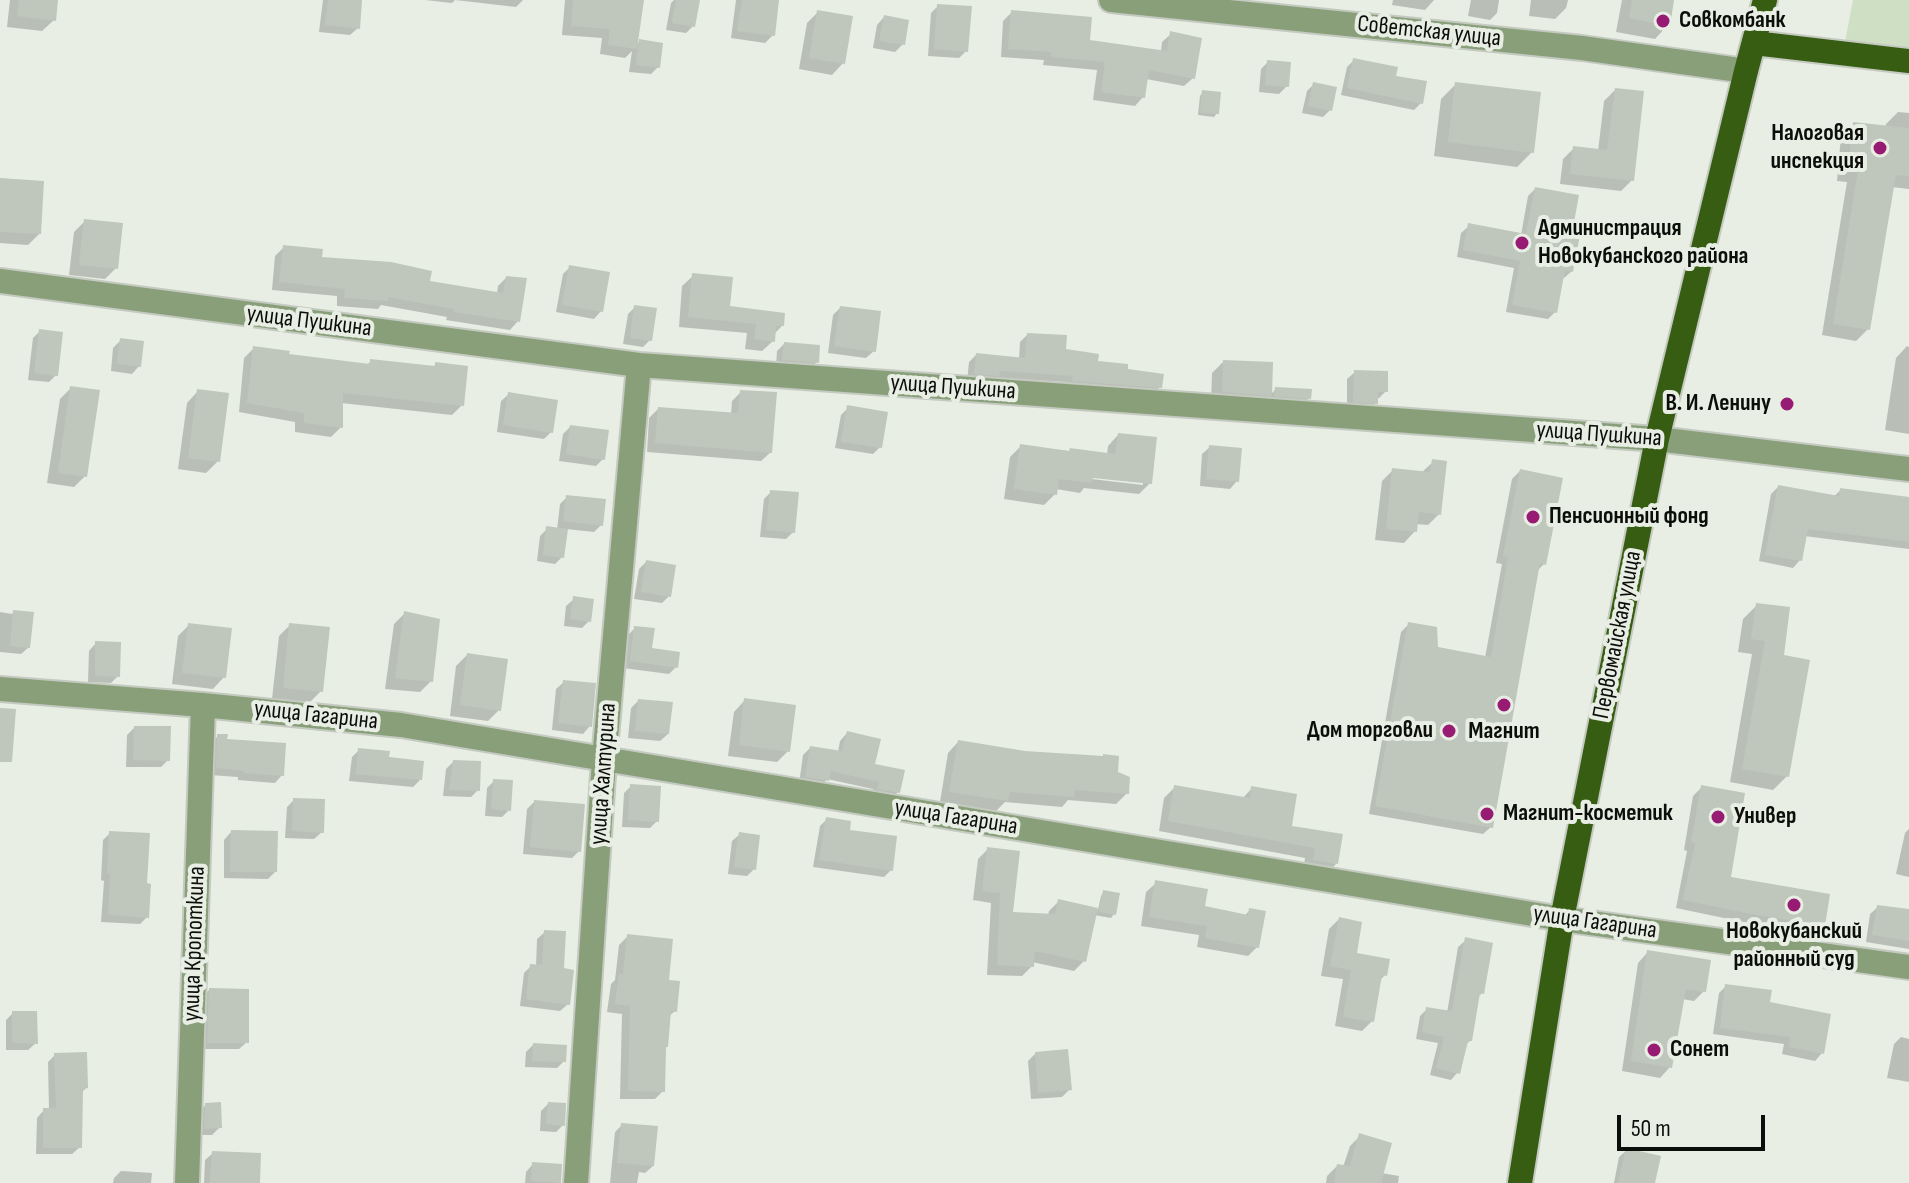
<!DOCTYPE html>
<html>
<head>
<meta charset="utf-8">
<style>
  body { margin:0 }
  #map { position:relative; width:1909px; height:1183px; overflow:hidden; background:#e8eee4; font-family:"Sofia Sans Condensed",sans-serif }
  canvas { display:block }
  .scale { position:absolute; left:1617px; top:1115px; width:148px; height:36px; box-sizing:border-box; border:4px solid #0c0e0a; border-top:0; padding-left:10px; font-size:24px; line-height:28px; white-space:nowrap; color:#0c0e0a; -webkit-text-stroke:6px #e8eee4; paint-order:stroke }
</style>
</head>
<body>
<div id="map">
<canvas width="1909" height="1183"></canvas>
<div class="scale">50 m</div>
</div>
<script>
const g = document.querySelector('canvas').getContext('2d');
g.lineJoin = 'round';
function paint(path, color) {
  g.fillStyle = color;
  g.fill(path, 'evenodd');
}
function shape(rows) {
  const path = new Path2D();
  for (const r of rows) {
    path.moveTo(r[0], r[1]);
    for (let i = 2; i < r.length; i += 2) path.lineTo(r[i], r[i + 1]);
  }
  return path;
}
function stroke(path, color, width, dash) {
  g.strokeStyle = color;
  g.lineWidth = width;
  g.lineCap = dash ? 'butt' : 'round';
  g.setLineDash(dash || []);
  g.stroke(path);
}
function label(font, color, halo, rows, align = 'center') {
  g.font = font + ' "Sofia Sans Condensed",sans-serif';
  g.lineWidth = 8;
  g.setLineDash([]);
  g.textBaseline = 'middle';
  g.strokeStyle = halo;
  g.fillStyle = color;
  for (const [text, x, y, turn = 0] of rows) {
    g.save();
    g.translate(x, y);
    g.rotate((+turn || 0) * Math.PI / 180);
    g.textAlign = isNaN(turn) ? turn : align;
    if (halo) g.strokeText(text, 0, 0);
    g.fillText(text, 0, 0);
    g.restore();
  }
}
paint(shape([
  [1853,0,1909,0,1909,50,1845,42]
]), '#cedfc3');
paint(shape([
  [10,0,56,0,54,20,42,31,7,27],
  [323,0,360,0,358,28,350,35,319,32],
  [425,0,455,0,452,3],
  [455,0,523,0,516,7],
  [565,0,642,0,635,46,639,42,658,67,651,74,629,72,632,51,625,58,600,54,602,38,562,35],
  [674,0,698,0,693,26,686,33,666,30,671,3],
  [736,0,777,0,773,35,765,43,731,38],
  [1393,0,1434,0,1425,10,1392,5],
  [1471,0,1499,0,1497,13,1490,20,1468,16],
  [1531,0,1568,0,1566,8,1555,19,1529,16],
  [1622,0,1672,0,1668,25,1655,39,1616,32],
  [938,6,966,51,959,58,928,56,931,13],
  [818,12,843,63,832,75,799,69,807,23],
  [1012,12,1087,42,1161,52,1162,42,1171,34,1193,78,1184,86,1146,79,1143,97,1135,106,1093,100,1097,70,1043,65,1044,60,1001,57,1003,21],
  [884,17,903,44,895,52,873,48,877,25],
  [1354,60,1394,77,1421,103,1414,110,1341,95,1347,67],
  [1268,62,1287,86,1279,94,1259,92,1261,69],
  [1314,84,1330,110,1323,117,1302,113,1307,91],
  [1456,84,1532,152,1517,167,1434,156,1441,99],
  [1615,90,1632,180,1621,191,1560,184,1563,159,1574,148,1598,151,1604,101],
  [1203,92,1217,113,1214,117,1198,115,1200,96],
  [1898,112,1909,113,1909,189,1892,187,1868,329,1856,341,1822,335,1847,182,1837,181,1841,136,1854,124,1885,127,1886,124],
  [0,180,39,234,28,245,0,243],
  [1535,189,1570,235,1572,271,1564,278,1561,277,1555,312,1548,319,1506,312,1514,268,1457,257,1461,233,1469,226,1521,235,1528,196],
  [85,221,116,268,105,279,69,275,74,232],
  [284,247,320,259,428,283,497,294,498,286,506,278,518,321,510,330,446,320,447,317,381,305,378,309,337,306,337,296,272,290,275,256],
  [570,267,601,311,594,319,556,312,563,274],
  [693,276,728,308,782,326,774,334,773,341,762,351,745,349,747,333,679,327,682,286],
  [635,307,650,340,643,347,623,344,628,314],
  [840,308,874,351,866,358,828,353,833,315],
  [40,331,56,375,49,382,28,380,33,338],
  [1027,335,1096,363,1126,370,1160,387,1153,394,1066,388,1067,382,995,378,990,382,967,381,969,362,976,355,1019,360,1020,342],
  [121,340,139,366,132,374,111,371,113,348],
  [784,344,817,362,809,369,776,367,777,351],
  [1907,346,1909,347,1909,434,1885,430,1896,358],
  [254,348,287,355,367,365,371,361,432,368,436,364,462,405,452,415,341,403,341,427,331,437,295,432,295,422,239,412,244,358],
  [1223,362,1270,395,1276,389,1309,398,1302,405,1268,403,1269,396,1258,406,1211,403,1212,373],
  [1355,372,1386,391,1379,398,1376,398,1376,403,1369,410,1347,408,1347,379],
  [71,388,85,476,74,487,47,483,60,399],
  [198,391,218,461,206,473,178,469,187,403],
  [741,392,771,452,761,461,647,452,649,418,658,409,731,415,732,401],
  [509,394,551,432,544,439,497,432,501,401],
  [848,408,880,447,873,454,835,448,841,415],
  [570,427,603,459,596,466,559,461,563,434],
  [1118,435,1150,483,1139,494,1084,488,1080,493,1056,489,1055,494,1044,505,1004,499,1010,457,1021,446,1107,455,1108,446],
  [1083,475,1143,481,1143,485,1083,478],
  [1210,447,1237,481,1230,489,1200,486,1202,454],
  [1433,462,1439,514,1428,525,1416,524,1415,531,1404,543,1375,540,1382,481,1393,470,1421,473],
  [1520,471,1544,564,1537,571,1491,827,1483,834,1369,814,1401,632,1409,624,1436,649,1485,658,1502,564,1496,563,1512,479],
  [1778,487,1833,497,1841,490,1909,499,1909,549,1804,536,1800,560,1793,568,1759,561,1771,494],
  [771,492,793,532,786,539,760,537,764,499],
  [567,497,601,525,594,532,566,529,562,557,555,564,537,561,540,536,547,529,557,530,560,504],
  [646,562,669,596,662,603,634,599,639,569],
  [574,599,589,621,582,628,564,626,566,606],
  [1757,605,1782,657,1787,776,1773,790,1730,782,1752,654,1738,652,1743,619],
  [0,612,12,614,14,612,29,647,21,654,0,652],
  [405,613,431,681,420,692,385,689,394,624],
  [189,625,224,677,213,689,172,684,178,636],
  [290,625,321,691,309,703,272,699,279,636],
  [635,628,650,650,676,667,669,674,623,668,628,635],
  [96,643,118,676,111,683,88,682,89,651],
  [467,655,499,710,488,721,450,716,456,666],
  [564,682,590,726,583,734,552,730,556,689],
  [745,700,788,751,777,762,728,756,734,712],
  [638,701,668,734,660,741,628,738,631,708],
  [134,728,168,760,161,767,126,767,127,735],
  [847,733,873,765,898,792,891,799,871,796,873,789,827,779,820,788,799,784,803,755,810,748,838,752,840,741],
  [218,736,225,740,282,775,275,783,238,780,238,777,210,775,211,743],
  [958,742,1116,773,1127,793,1116,804,1068,800,1062,807,1005,802,996,811,940,802,948,753],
  [359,750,387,759,420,780,413,787,349,781,352,757],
  [453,762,478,790,471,797,443,796,446,769],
  [494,781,509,810,502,817,485,816,487,788],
  [631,786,657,821,650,828,622,827,624,793],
  [1175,787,1242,799,1252,788,1290,828,1336,864,1326,874,1303,871,1305,858,1159,831,1164,798],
  [1702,787,1729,878,1823,925,1814,934,1748,923,1676,908,1687,851,1684,850,1693,796],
  [294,800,322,832,314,839,285,838,287,807],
  [534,802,579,851,572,858,523,854,527,809],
  [827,819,848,832,891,870,884,877,813,867,820,826],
  [1909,829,1909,877,1896,874,1905,833],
  [231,832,275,872,268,879,224,878,224,840],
  [110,833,145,885,147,917,140,924,101,922,104,881,101,880,103,840],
  [740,834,754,869,747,876,728,874,732,841],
  [988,849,1011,914,1048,915,1049,911,1059,901,1098,910,1101,896,1104,892,1114,914,1111,918,1094,915,1084,961,1074,971,1032,962,1032,966,1022,976,987,975,991,903,973,900,978,859],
  [1156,883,1203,908,1244,916,1250,910,1257,947,1248,956,1197,947,1199,935,1141,926,1146,892],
  [1878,907,1909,911,1909,949,1866,942,1870,914],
  [1339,919,1355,955,1385,975,1379,981,1372,1021,1362,1031,1335,1026,1343,979,1321,976,1329,929],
  [545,932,562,970,568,1004,560,1011,520,1006,524,973,531,966,536,967,537,939],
  [628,936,666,981,675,1011,668,1017,664,1049,663,1091,655,1099,620,1099,622,1014,607,1012,611,984,615,980,619,945],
  [1466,940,1482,993,1477,998,1470,1041,1464,1046,1458,1072,1451,1080,1430,1075,1438,1043,1416,1039,1420,1016,1427,1009,1447,1013,1458,947],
  [1648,952,1704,991,1694,1001,1682,999,1670,1067,1660,1078,1622,1071,1638,963],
  [1726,986,1768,1003,1822,1053,1815,1061,1782,1054,1784,1044,1713,1034,1719,993],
  [209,990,247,1042,239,1049,200,1049,202,997],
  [13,1013,36,1043,28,1050,6,1050,6,1020],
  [1901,1037,1909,1039,1909,1082,1887,1078,1894,1044],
  [533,1045,564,1061,557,1068,525,1067,526,1052],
  [1036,1053,1070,1089,1062,1097,1031,1099,1028,1061],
  [55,1055,86,1088,81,1093,80,1147,72,1154,36,1154,37,1118,44,1110,49,1110,48,1062],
  [548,1104,563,1125,556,1132,540,1131,541,1111],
  [206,1105,219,1128,212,1135,198,1135,198,1112],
  [622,1125,653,1166,645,1173,639,1172,637,1183,610,1183,615,1132],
  [1360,1136,1381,1173,1399,1176,1398,1183,1326,1183,1327,1176,1337,1166,1343,1167,1350,1146],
  [1627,1150,1653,1183,1614,1183,1619,1157],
  [213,1153,258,1183,204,1183,205,1160],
  [533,1164,560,1166,559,1183,525,1183,526,1172],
  [121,1171,152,1173,151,1183,113,1183,114,1178]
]), '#0003');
paint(shape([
  [19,0,58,0,56,21,17,16],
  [328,0,362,0,360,29,325,25],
  [573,0,644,0,637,49,608,45,610,29,571,26],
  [676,0,700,0,695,27,672,23],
  [742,0,779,0,775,36,737,31],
  [1632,0,1674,0,1670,26,1629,18],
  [937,4,972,6,968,52,934,49],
  [817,10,853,16,845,64,809,58],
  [1011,10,1092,17,1090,40,1167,51,1170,31,1202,38,1195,79,1149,70,1145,98,1101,92,1105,62,1051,57,1051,52,1008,49],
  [884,15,909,20,905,45,879,41],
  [639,39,663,43,660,68,636,65],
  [1353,58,1398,67,1396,76,1427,81,1423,104,1347,88],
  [1267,60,1291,62,1289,87,1265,85],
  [1313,82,1337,87,1332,111,1308,106],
  [1455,82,1541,92,1534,153,1448,142],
  [1615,88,1644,91,1634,181,1570,174,1573,146,1607,150],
  [1202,90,1221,92,1219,114,1200,113],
  [1853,122,1909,128,1909,176,1896,175,1870,330,1833,324,1858,170,1848,169],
  [0,178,44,181,41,234,0,232],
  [1535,187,1579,195,1572,233,1580,235,1573,272,1565,270,1557,313,1512,305,1520,261,1463,250,1468,223,1526,234],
  [84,219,123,223,118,269,79,265],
  [283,245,323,249,322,257,391,262,432,271,430,281,503,293,506,276,527,278,520,322,454,312,454,309,388,297,388,301,344,298,345,289,279,282],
  [569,265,610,272,603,312,562,305],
  [692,273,733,277,730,306,785,313,784,326,776,326,775,342,754,339,756,324,688,317],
  [634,305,657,308,652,341,630,338],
  [840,306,881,311,876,352,834,346],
  [39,329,63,332,58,376,34,373],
  [1027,333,1067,335,1066,349,1099,354,1098,361,1128,364,1128,369,1164,374,1162,388,1072,381,1073,376,1000,371,999,376,974,374,976,353,1025,358],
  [120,338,144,341,141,367,117,364],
  [784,342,820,345,819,363,782,360],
  [253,346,290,351,289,354,370,364,370,359,435,366,435,362,468,366,464,406,343,393,343,428,304,423,304,413,247,403],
  [1223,360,1273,362,1272,396,1222,392],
  [1354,370,1388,371,1388,392,1378,392,1378,404,1353,402],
  [70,386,100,390,87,477,58,473],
  [1275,387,1312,389,1311,399,1274,396],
  [197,389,229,393,220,462,188,458],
  [740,390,777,392,772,453,655,443,658,407,738,413],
  [508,392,558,400,553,433,503,425],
  [847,405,888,412,882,448,841,442],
  [570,425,609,430,605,460,566,454],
  [1118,433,1157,437,1152,484,1093,478,1092,483,1059,479,1057,495,1014,489,1020,444,1069,451,1070,448,1115,454],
  [1209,445,1242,448,1239,482,1206,479],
  [1432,459,1447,461,1441,515,1419,512,1417,532,1386,529,1392,468,1430,472],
  [1520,469,1563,478,1546,565,1540,563,1493,828,1375,806,1408,622,1437,627,1438,647,1491,657,1508,557,1503,556],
  [1778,485,1839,496,1840,488,1909,497,1909,542,1808,529,1802,561,1765,555],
  [770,490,799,492,795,533,766,530],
  [566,495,606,499,603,526,563,521],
  [546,526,568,529,564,558,543,555],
  [646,560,676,565,671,597,641,592],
  [573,596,594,599,591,622,570,619],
  [1756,603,1790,607,1784,655,1810,660,1789,777,1742,769,1765,641,1751,639],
  [13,610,34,612,30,648,10,646],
  [404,611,440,619,433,682,395,678],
  [188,623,232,628,226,678,182,673],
  [289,623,330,627,323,692,283,688],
  [634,626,655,628,652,648,680,652,678,668,630,661],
  [95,641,121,642,120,677,95,676],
  [467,653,508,659,501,711,460,705],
  [563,680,596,683,592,727,558,723],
  [744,698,796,705,790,752,739,745],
  [638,699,673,702,669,734,635,731],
  [0,708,16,709,12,762,0,762],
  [134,726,171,726,170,761,133,760],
  [847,731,881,739,875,764,905,770,900,793,877,789,879,782,831,771,829,781,805,777,810,746,842,751],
  [217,734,228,734,227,739,286,743,284,776,244,773,244,771,216,768],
  [958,740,1025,751,1103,756,1103,754,1119,756,1118,772,1130,777,1129,794,1075,790,1074,797,1010,792,1008,801,949,792],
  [358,748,390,751,389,757,424,761,422,780,356,774],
  [453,760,481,761,480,791,449,790],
  [493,779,513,780,511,811,491,809],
  [630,784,661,786,659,822,628,820],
  [1174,785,1250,798,1251,786,1297,794,1292,826,1343,834,1338,864,1313,860,1315,848,1168,821],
  [1701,785,1745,793,1731,877,1830,894,1825,926,1756,915,1683,900,1695,843,1691,842],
  [293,798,325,799,324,833,292,831],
  [534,800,585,804,581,852,530,847],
  [826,817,851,821,850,830,897,836,893,871,819,860],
  [231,830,278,831,277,872,230,872],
  [109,831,150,833,147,883,151,884,149,918,108,915,110,874,107,874],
  [739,832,760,835,756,870,734,867],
  [987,847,1020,851,1013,912,1055,914,1058,899,1098,908,1086,962,1035,951,1034,967,997,965,1000,893,982,891],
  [1155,880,1208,889,1205,906,1248,915,1249,908,1266,911,1259,948,1205,938,1207,926,1149,917],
  [1103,890,1120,893,1116,915,1099,912],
  [1877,905,1909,909,1909,941,1872,935],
  [1339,917,1362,922,1357,953,1390,959,1387,976,1382,975,1374,1022,1343,1017,1351,970,1330,966],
  [544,930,566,931,564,968,574,970,570,1005,526,999,530,964,542,965],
  [627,934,673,939,669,980,680,981,677,1012,671,1011,668,1047,666,1047,665,1092,628,1091,630,1006,615,1004,619,974,623,974],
  [1465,937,1493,943,1484,994,1480,993,1472,1041,1468,1041,1460,1074,1436,1068,1444,1037,1422,1032,1426,1007,1452,1011],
  [1647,950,1711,960,1706,992,1686,989,1672,1068,1631,1061],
  [1725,984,1772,990,1770,1002,1831,1014,1824,1054,1789,1047,1790,1037,1720,1028],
  [209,988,249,989,249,1043,207,1043],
  [12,1011,37,1011,38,1044,12,1043],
  [533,1043,567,1045,566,1062,532,1061],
  [1068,1049,1072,1090,1038,1093,1035,1052],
  [87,1052,88,1088,83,1089,82,1148,43,1148,43,1108,56,1108,54,1053],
  [221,1102,222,1128,204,1129,205,1103],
  [548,1102,566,1103,565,1126,546,1124],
  [621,1123,658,1126,654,1166,617,1163],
  [1359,1133,1392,1143,1381,1183,1334,1183,1337,1164,1350,1166],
  [1626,1148,1661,1156,1655,1183,1618,1183],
  [212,1151,261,1153,260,1183,210,1183],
  [532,1162,562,1164,561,1183,531,1181]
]), '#bfc6bb');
const minor = shape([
  [1111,0,1582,48,1746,71],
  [0,281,639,365,1657,439,1909,469],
  [0,689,203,705,401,725,1562,919,1909,967],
  [187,1183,203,705],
  [576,1183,604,760,639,365]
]);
const major = shape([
  [1754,43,1909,61],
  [1520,1183,1562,919,1657,439,1746,71,1765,0]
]);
stroke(minor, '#c5cac1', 28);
stroke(major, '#c5cac1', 28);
stroke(minor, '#889f7a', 24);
stroke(major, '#375d13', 24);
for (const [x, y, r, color] of [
  [1663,21,8,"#971a73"],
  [1880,148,8,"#971a73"],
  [1522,243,8,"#971a73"],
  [1787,404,8,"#971a73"],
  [1533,517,8,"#971a73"],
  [1504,705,8,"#971a73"],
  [1449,731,8,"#971a73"],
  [1487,814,8,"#971a73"],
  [1718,817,8,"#971a73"],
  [1794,905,8,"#971a73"],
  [1654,1050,8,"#971a73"]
]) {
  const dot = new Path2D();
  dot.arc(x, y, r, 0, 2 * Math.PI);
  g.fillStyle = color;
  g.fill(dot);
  stroke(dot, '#e8eee4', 3);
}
label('bold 24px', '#0c0e0a', '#e8eee4', [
  ["Совкомбанк",1679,21],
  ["Налоговая",1864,134,"right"],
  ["инспекция",1864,162,"right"],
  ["Администрация",1538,229],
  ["Новокубанского района",1538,257],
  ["В. И. Ленину",1771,404,"right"],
  ["Пенсионный фонд",1549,517],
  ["Дом торговли",1433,731,"right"],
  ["Магнит",1504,732,"center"],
  ["Магнит-косметик",1503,814],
  ["Универ",1734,817],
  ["Новокубанский",1794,932,"center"],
  ["районный суд",1794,960,"center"],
  ["Сонет",1670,1050]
], 'left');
label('24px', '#0c0e0a', '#e8eee4', [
  ["Советская улица",1429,32,6],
  ["улица Пушкина",309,322,7],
  ["улица Пушкина",953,388,4],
  ["улица Пушкина",1599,435,4],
  ["Первомайская улица",1618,635,-79],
  ["улица Гагарина",316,716,6],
  ["улица Халтурина",604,774,-86],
  ["улица Гагарина",956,818,9],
  ["улица Гагарина",1595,923,8],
  ["улица Кропоткина",195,944,-88]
]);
</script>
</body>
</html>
